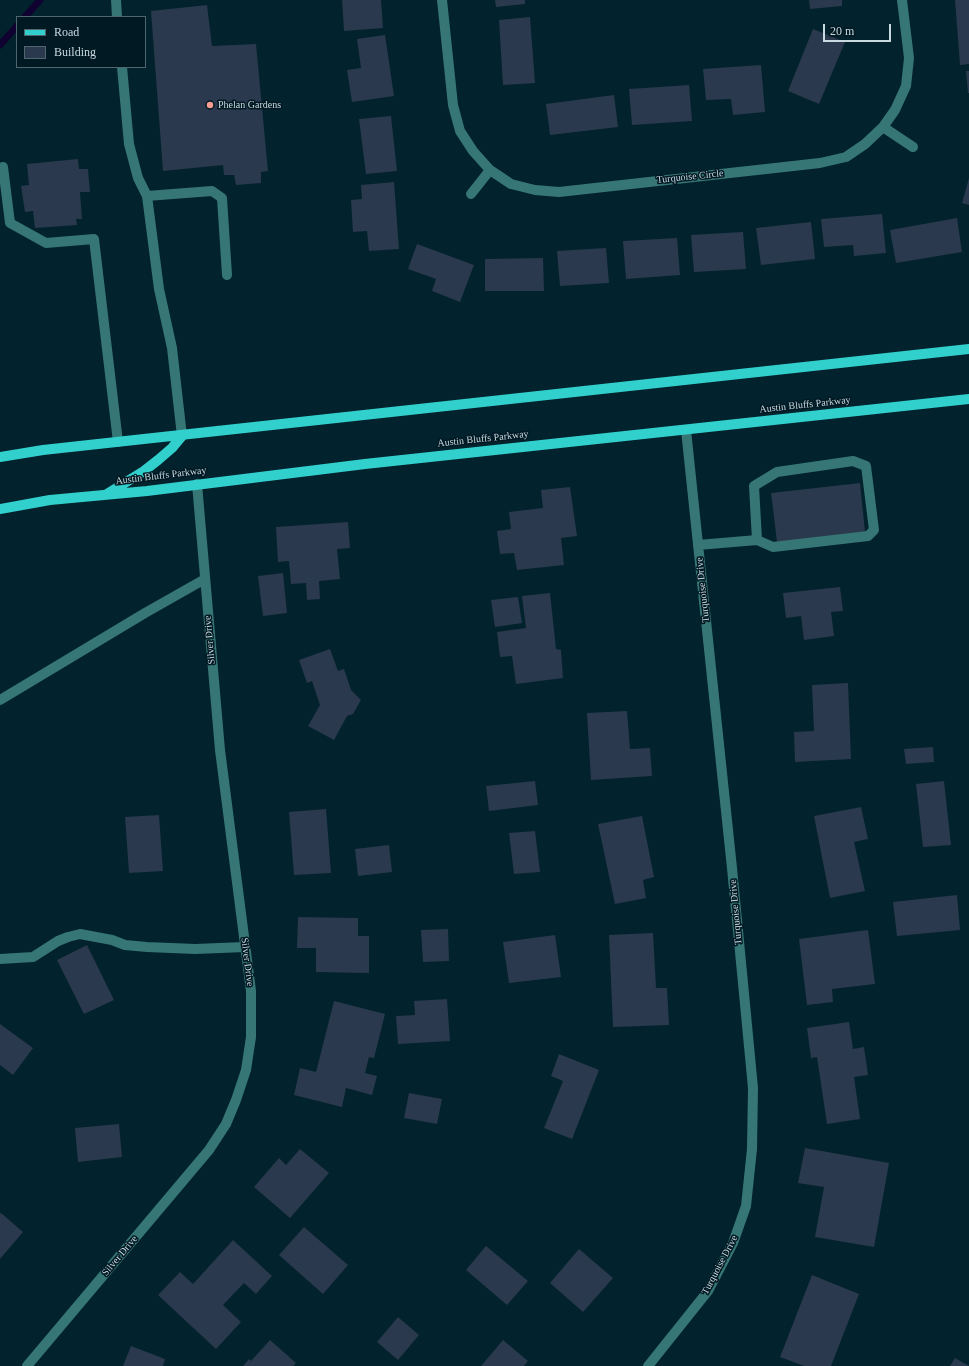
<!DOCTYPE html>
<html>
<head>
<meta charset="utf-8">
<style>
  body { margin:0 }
  #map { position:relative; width:969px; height:1366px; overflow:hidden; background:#02222d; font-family:"Times New Roman",serif }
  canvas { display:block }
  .legend { position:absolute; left:16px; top:16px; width:130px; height:52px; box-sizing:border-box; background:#001923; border:1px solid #50666f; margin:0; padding:5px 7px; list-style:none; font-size:12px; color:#c8d9e0 }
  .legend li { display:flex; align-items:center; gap:8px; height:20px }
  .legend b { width:20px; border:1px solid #50666f }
  .scale { position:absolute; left:823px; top:24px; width:68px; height:18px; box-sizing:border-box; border:2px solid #c8d9e0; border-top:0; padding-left:5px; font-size:12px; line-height:14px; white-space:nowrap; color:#c8d9e0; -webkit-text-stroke:3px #001923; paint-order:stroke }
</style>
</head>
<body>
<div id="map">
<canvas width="969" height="1366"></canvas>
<ul class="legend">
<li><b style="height:5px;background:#32d0cc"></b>Road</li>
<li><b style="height:11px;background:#2a394d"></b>Building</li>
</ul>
<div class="scale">20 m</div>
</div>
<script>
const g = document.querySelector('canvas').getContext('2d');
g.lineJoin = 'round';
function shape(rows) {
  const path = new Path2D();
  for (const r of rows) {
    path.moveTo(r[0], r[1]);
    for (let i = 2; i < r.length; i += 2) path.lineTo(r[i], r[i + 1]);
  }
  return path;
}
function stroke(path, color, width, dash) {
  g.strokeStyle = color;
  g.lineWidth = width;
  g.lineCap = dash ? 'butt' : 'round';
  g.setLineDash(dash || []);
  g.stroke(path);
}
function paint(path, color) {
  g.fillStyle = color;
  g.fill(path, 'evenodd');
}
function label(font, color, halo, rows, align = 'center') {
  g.font = font + ' "Times New Roman",serif';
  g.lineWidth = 3;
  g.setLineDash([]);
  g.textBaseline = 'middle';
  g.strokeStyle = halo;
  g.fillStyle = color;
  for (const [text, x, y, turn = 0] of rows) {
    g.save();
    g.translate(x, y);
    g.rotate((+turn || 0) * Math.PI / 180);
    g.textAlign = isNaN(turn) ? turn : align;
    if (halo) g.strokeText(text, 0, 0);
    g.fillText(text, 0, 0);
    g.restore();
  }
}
stroke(shape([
  [25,17,40,0],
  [0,45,17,26]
]), '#100230', 7);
paint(shape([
  [342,0,381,0,383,28,344,31],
  [495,0,525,0,525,4,496,7],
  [809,0,842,0,842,6,810,9],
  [955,0,969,0,969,64,960,65],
  [207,5,212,46,256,44,268,171,261,172,261,183,236,185,234,175,224,175,223,165,163,171,151,11],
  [530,17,535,83,503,85,499,20],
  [813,29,845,42,819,104,788,91],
  [385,35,394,96,352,102,347,70,361,68,357,39],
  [761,65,765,112,733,115,731,99,706,100,703,69],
  [966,71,969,71,969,93,968,93],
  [689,85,692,121,632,125,629,89],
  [614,95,618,127,550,135,546,104],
  [391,116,397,171,366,174,359,119],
  [78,159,79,169,88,169,90,192,80,192,82,219,76,219,77,225,35,228,33,211,25,212,21,186,29,185,27,164],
  [969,178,969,205,962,203],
  [394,182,399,249,369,251,367,231,353,232,351,200,362,199,361,185],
  [882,214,886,253,854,256,853,245,824,247,821,219],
  [957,218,962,252,896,263,890,230],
  [811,222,815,259,761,265,756,228],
  [743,232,746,269,694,272,691,235],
  [677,238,680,275,626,279,623,241],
  [417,244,474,265,460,302,432,291,436,279,408,269],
  [606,248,609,283,560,286,557,251],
  [543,258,544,291,485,291,485,259],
  [860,483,865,532,777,542,771,493],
  [570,487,577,536,561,538,564,565,517,570,514,553,500,554,497,531,511,529,509,512,543,508,541,490],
  [348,522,350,548,337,549,340,579,319,581,320,599,307,600,306,583,291,584,289,561,278,562,276,527],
  [283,573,287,613,263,616,258,576],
  [840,587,843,611,831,612,834,636,804,640,801,616,786,618,783,593],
  [550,593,556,649,561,650,563,678,516,684,512,656,500,657,497,632,526,628,522,596],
  [518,597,522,623,495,627,491,600],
  [330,649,338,671,344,669,351,690,361,700,353,714,347,716,334,740,308,726,320,705,312,681,307,683,299,660],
  [848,683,851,759,795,762,794,732,814,731,812,685],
  [627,711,630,749,650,748,652,776,591,780,587,713],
  [933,747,934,762,906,764,904,749],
  [535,781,538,805,489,811,486,786],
  [944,781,951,845,923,847,916,784],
  [861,807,868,839,854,842,865,891,830,898,814,816],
  [326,809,331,873,294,875,289,812],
  [159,815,163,871,129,873,125,817],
  [642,816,654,877,643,880,646,898,615,904,598,824],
  [535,831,540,872,514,874,509,833],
  [389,845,392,872,358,876,355,849],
  [957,895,960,930,897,936,893,902],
  [298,917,358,918,358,936,369,936,369,973,316,972,316,948,297,948],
  [448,929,449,961,423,962,421,930],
  [868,930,875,984,832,989,833,1002,807,1005,799,939],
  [653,933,656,988,667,988,669,1025,613,1027,609,935],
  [555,935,561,977,509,983,503,942],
  [87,945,114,1000,84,1014,57,960],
  [447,999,450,1041,398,1044,396,1016,415,1015,414,1001],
  [334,1001,385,1014,374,1058,369,1057,365,1073,377,1076,372,1095,346,1088,342,1107,294,1095,300,1068,316,1072],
  [849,1022,853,1049,864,1047,868,1075,854,1077,860,1119,827,1124,817,1057,811,1058,807,1028],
  [0,1024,33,1048,13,1075,0,1065],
  [559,1054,599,1070,572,1139,544,1128,563,1081,551,1076],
  [409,1093,442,1099,437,1124,404,1118],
  [119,1124,122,1157,78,1162,75,1128],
  [805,1148,889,1163,874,1247,815,1237,824,1187,798,1183],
  [300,1149,329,1173,290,1218,254,1187,279,1158,286,1165],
  [1,1213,23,1232,0,1259,0,1214],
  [304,1227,348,1265,323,1294,279,1255],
  [233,1240,272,1276,256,1294,244,1283,223,1305,241,1322,216,1349,158,1295,180,1272,193,1284],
  [486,1246,528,1281,507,1305,466,1270],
  [579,1249,613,1278,583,1312,550,1283],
  [812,1275,859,1294,831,1366,804,1366,780,1357],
  [398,1317,419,1335,398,1360,377,1342],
  [270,1340,296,1363,293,1366,243,1366,249,1359,251,1361],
  [503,1340,528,1361,524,1366,481,1366],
  [131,1346,165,1359,163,1366,123,1366],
  [955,1358,969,1366,950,1366]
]), '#2a394d');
stroke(shape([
  [116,0,117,17],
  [442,0,453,105,460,131,473,151,490,170,511,184,535,190,559,192,820,163,846,157,865,144,883,127,895,110,906,86,909,58,902,0],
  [122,67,129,144,138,178,147,196,159,289,172,348,182,436],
  [883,127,913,147],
  [3,167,10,223,46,243,94,239,118,442],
  [471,194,490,170],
  [147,196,212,191,222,198,227,275],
  [698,545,757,540,773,547,868,536,874,530,866,466,853,461,777,472,754,486,757,540],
  [0,700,145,613,205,579],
  [0,959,33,957,58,941,68,937,80,934,112,940,125,945,147,947,195,949,245,947],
  [27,1366,209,1150,226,1124,236,1100,246,1070,251,1037,251,991,220,750,197,484],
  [648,1366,708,1291,733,1243,746,1206,752,1149,753,1088,732,868,686,430]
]), '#367674', 10);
stroke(shape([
  [0,457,43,450,969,349],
  [107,494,144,471,158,460,172,448,182,436],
  [0,509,50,500,147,491,365,464,969,399]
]), '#32d0cc', 10);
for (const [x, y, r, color] of [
  [210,105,4,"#f59c93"]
]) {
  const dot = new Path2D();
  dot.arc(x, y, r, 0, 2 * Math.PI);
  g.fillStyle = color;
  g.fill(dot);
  stroke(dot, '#001923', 1.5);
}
label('10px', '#c8d9e0', '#001923', [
  ["Phelan Gardens",218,105]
], 'left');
label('10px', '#c8d9e0', '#001923', [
  ["Turquoise Circle",690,177,-6],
  ["Austin Bluffs Parkway",805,405,-6],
  ["Austin Bluffs Parkway",483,439,-6],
  ["Austin Bluffs Parkway",161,476,-7],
  ["Turquoise Drive",703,590,-96],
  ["Silver Drive",210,640,-95],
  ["Turquoise Drive",736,912,-95],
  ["Silver Drive",247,962,83],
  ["Silver Drive",120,1256,-50],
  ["Turquoise Drive",720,1265,-62]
]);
</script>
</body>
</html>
